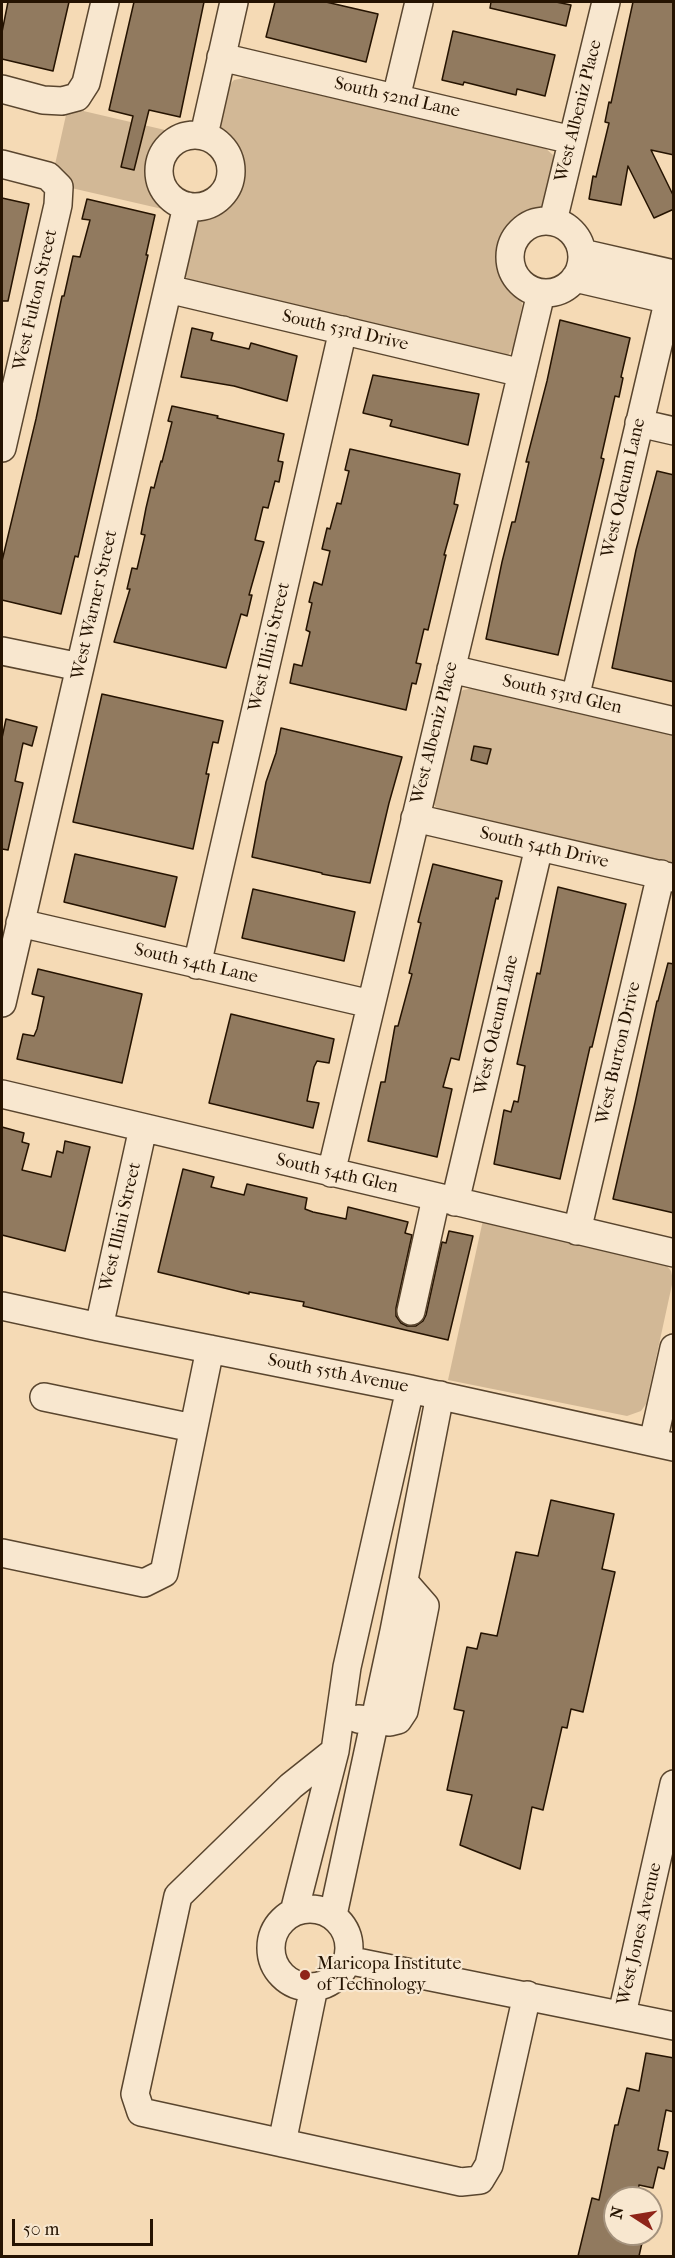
<!DOCTYPE html>
<html>
<head>
<meta charset="utf-8">
<style>
  body { margin:0 }
  #map { position:relative; width:675px; height:2258px; overflow:hidden; background:#f5dab5; font-family:"IM FELL French Canon",serif }
  canvas { display:block }
  .frame { position:absolute; inset:0; border:3px solid #251301; pointer-events:none }
  .north { position:absolute; left:603px; top:2186px; width:60px; height:60px; box-sizing:border-box; background:#f8e7cf; border:2px solid #a4927d; border-radius:50%; rotate:282deg; font-size:16px; font-weight:700; line-height:24px; text-align:center; color:#251301 }
  .north::after { content:''; display:block; margin:auto; width:21px; height:27px; background:#8f2418; clip-path:polygon(50% 0,100% 100%,50% 72%,0 100%) }
  .scale { position:absolute; left:12px; top:2219px; width:141px; height:27px; box-sizing:border-box; border:3px solid #251301; border-top:0; padding-left:8px; font-size:18px; line-height:21px; white-space:nowrap; color:#251301; -webkit-text-stroke:4px #f8e7cf; paint-order:stroke }
</style>
</head>
<body>
<div id="map">
<canvas width="675" height="2258"></canvas>
<div class="frame"></div>
<div class="north">N</div>
<div class="scale">50 m</div>
</div>
<script>
const g = document.querySelector('canvas').getContext('2d');
g.lineJoin = 'round';
function paint(path, color) {
  g.fillStyle = color;
  g.fill(path, 'evenodd');
}
function shape(rows) {
  const path = new Path2D();
  for (const r of rows) {
    if (r.length === 3) {
      path.moveTo(r[0] + r[2], r[1]);
      path.arc(r[0], r[1], r[2], 0, 2 * Math.PI);
      continue;
    }
    path.moveTo(r[0], r[1]);
    for (let i = 2; i < r.length; i += 2) path.lineTo(r[i], r[i + 1]);
  }
  return path;
}
function stroke(path, color, width, dash) {
  g.strokeStyle = color;
  g.lineWidth = width;
  g.lineCap = dash ? 'butt' : 'round';
  g.setLineDash(dash || []);
  g.stroke(path);
}
function label(font, color, halo, rows, align = 'center') {
  g.font = font + ' "IM FELL French Canon",serif';
  g.lineWidth = 4.5;
  g.setLineDash([]);
  g.textBaseline = 'middle';
  g.strokeStyle = halo;
  g.fillStyle = color;
  for (const [text, x, y, turn = 0] of rows) {
    g.save();
    g.translate(x, y);
    g.rotate((+turn || 0) * Math.PI / 180);
    g.textAlign = isNaN(turn) ? turn : align;
    if (halo) g.strokeText(text, 0, 0);
    g.fillText(text, 0, 0);
    g.restore();
  }
}
paint(shape([
  [244,78,544,147,553,155,556,166,546,205,540,215,525,221,513,232,507,243,503,258,508,277,521,295,522,306,514,347,508,355,502,357,191,284,186,277,184,269,194,226,201,216,225,200,234,189,237,172,235,154,223,140,218,124,227,88,234,80],
  [79,110,178,133,160,148,154,161,152,177,157,191,171,211,67,187,54,169,66,115],
  [475,688,673,735,673,866,443,812,435,806,431,795,456,697,463,690],
  [483,1220,664,1262,671,1271,673,1280,646,1404,641,1411,627,1416,448,1380]
]), '#d2b896');
const building = shape([
  [8,2,69,2,53,71,2,59,2,32,8,2],
  [134,2,204,2,180,117,149,110,134,170,121,167,133,116,109,110,134,2],
  [275,2,326,2,378,14,366,62,266,37,275,2],
  [491,2,556,2,571,5,566,26,490,8,491,2],
  [633,2,674,2,674,155,651,150,674,197,674,209,654,218,628,166,621,205,589,199,593,176,596,177,609,123,605,122,609,102,611,103,633,2],
  [453,31,555,55,545,96,517,89,516,95,464,82,463,85,442,80,453,31],
  [2,198,29,204,8,301,2,301,2,198],
  [87,199,155,215,146,255,148,255,78,557,75,556,61,614,2,600,2,561,36,419,62,296,64,296,73,256,80,257,90,220,82,219,87,199],
  [560,320,630,338,621,377,623,378,619,397,615,396,601,458,604,459,558,655,486,639,502,562,512,522,515,522,529,462,526,462,547,381,560,320],
  [192,328,213,333,211,340,249,349,251,343,297,356,287,401,234,386,181,377,192,328],
  [373,375,479,394,468,445,390,426,392,420,363,413,373,375],
  [172,406,218,416,217,418,284,434,278,461,283,462,279,482,275,481,268,508,263,507,255,540,264,542,249,595,252,595,247,616,241,614,226,668,114,642,130,589,127,589,132,568,137,569,145,535,141,534,146,508,151,487,154,488,161,461,162,462,172,422,168,421,172,406],
  [350,449,460,474,454,504,458,505,444,555,446,555,428,630,424,629,416,663,421,664,416,684,412,683,406,710,290,683,294,664,302,666,310,632,306,630,312,603,309,602,314,582,322,585,330,551,322,549,327,528,330,529,337,503,341,504,349,471,345,470,350,449],
  [657,471,674,475,674,682,612,668,636,550,657,471],
  [102,694,223,721,218,743,213,742,206,774,209,774,193,849,73,822,102,694],
  [6,719,37,727,32,746,23,743,15,781,23,783,8,850,2,849,2,738,6,719],
  [281,728,402,757,389,803,370,883,322,874,322,873,252,857,266,782,276,753,281,728],
  [474,746,491,749,487,764,471,760,474,746],
  [75,854,177,877,165,927,64,902,75,854],
  [433,864,502,881,498,899,496,898,459,1060,451,1058,443,1087,452,1089,437,1157,368,1141,381,1082,385,1082,395,1026,398,1026,412,974,409,973,421,923,418,922,433,864],
  [558,887,626,904,592,1047,590,1047,560,1179,494,1164,504,1110,511,1112,514,1101,518,1102,525,1066,517,1064,537,973,540,974,558,887],
  [253,889,355,912,344,961,242,938,253,889],
  [668,963,674,964,674,1213,613,1199,635,1103,657,1001,658,1001,668,963],
  [38,969,142,994,122,1083,17,1059,23,1034,34,1036,37,1029,44,997,32,994,38,969],
  [231,1014,334,1039,329,1063,317,1061,314,1067,307,1101,319,1103,313,1128,209,1103,231,1014],
  [2,1127,24,1133,22,1142,29,1144,22,1170,51,1177,57,1151,63,1153,65,1141,90,1147,65,1251,2,1235,2,1127],
  [183,1169,214,1177,211,1187,244,1195,247,1184,307,1198,305,1209,313,1212,346,1219,348,1207,408,1222,405,1233,412,1235,396,1308,396,1316,401,1323,407,1326,416,1326,423,1321,426,1315,442,1242,446,1243,449,1231,473,1236,448,1340,303,1306,304,1302,249,1292,249,1294,158,1272,183,1169],
  [551,1500,614,1514,602,1569,615,1572,583,1712,571,1709,567,1728,562,1727,543,1810,532,1807,520,1869,460,1845,472,1795,447,1790,464,1711,454,1709,467,1647,477,1649,481,1633,497,1636,516,1552,538,1556,551,1500],
  [646,2053,674,2058,674,2112,666,2110,658,2150,668,2152,664,2169,658,2167,653,2188,639,2185,637,2198,615,2198,615,2234,644,2234,639,2256,578,2256,592,2198,599,2200,615,2125,618,2125,627,2088,639,2091,646,2053]
]);
paint(building, '#917a5f');
stroke(building, '#251301', 1.5);
const minor = shape([
  [221,57,572,140],
  [2,89,43,100,62,101,77,97,86,83,105,2],
  [396,98,419,2],
  [204,135,234,2],
  [195,171,36],
  [2,164,48,176,59,187,58,205,2,448],
  [546,257,36],
  [553,221,606,2],
  [582,253,674,274],
  [575,278,674,301],
  [168,289,522,373],
  [639,423,674,431],
  [2,651,80,667],
  [451,669,674,721],
  [575,698,674,277],
  [415,818,674,878],
  [20,923,371,1004],
  [197,965,343,330],
  [2,1003,187,206],
  [2,1094,674,1253],
  [331,1173,541,293],
  [455,1202,539,847],
  [577,1231,661,874],
  [2,1306,99,1327,410,1389,674,1447],
  [411,1311,436,1198],
  [99,1327,143,1128],
  [44,1397,193,1428],
  [653,1442,674,1348],
  [2,1553,144,1583,164,1573,210,1349],
  [358,1719,390,1722,398,1720,404,1711,425,1606,404,1582],
  [335,1751,291,1786,178,1896,135,2094,141,2112,461,2182,480,2180,489,2165,527,1995],
  [310,1948,39],
  [294,1912,335,1751,347,1667,410,1389],
  [333,1915,394,1631,440,1395],
  [347,1960,674,2026],
  [622,2014,674,1784],
  [282,2143,314,1987]
]);
stroke(minor, '#59452e', 30);
stroke(minor, '#f8e7cf', 27);
for (const [x, y, r, color] of [
  [305,1975,6,"#8f2418"]
]) {
  const dot = new Path2D();
  dot.arc(x, y, r, 0, 2 * Math.PI);
  g.fillStyle = color;
  g.fill(dot);
  stroke(dot, '#f8e7cf', 2);
}
label('18px', '#251301', '#f8e7cf', [
  ["South 52nd Lane",397,98,13],
  ["West Albeniz Place",579,111,-76],
  ["West Fulton Street",36,300,-77],
  ["South 53rd Drive",345,331,13],
  ["West Odeum Lane",624,488,-77],
  ["West Warner Street",95,605,-77],
  ["West Illini Street",270,647,-77],
  ["South 53rd Glen",562,695,13],
  ["West Albeniz Place",435,733,-76],
  ["South 54th Drive",544,848,13],
  ["South 54th Lane",196,964,13],
  ["West Odeum Lane",497,1025,-77],
  ["West Burton Drive",619,1053,-77],
  ["South 54th Glen",337,1174,13],
  ["West Illini Street",121,1227,-77],
  ["South 55th Avenue",338,1374,11],
  ["West Jones Avenue",640,1934,-77]
]);
label('18px', '#251301', '#f8e7cf', [
  ["Maricopa Institute",317,1965],
  ["of Technology",317,1986]
], 'left');
</script>
</body>
</html>
